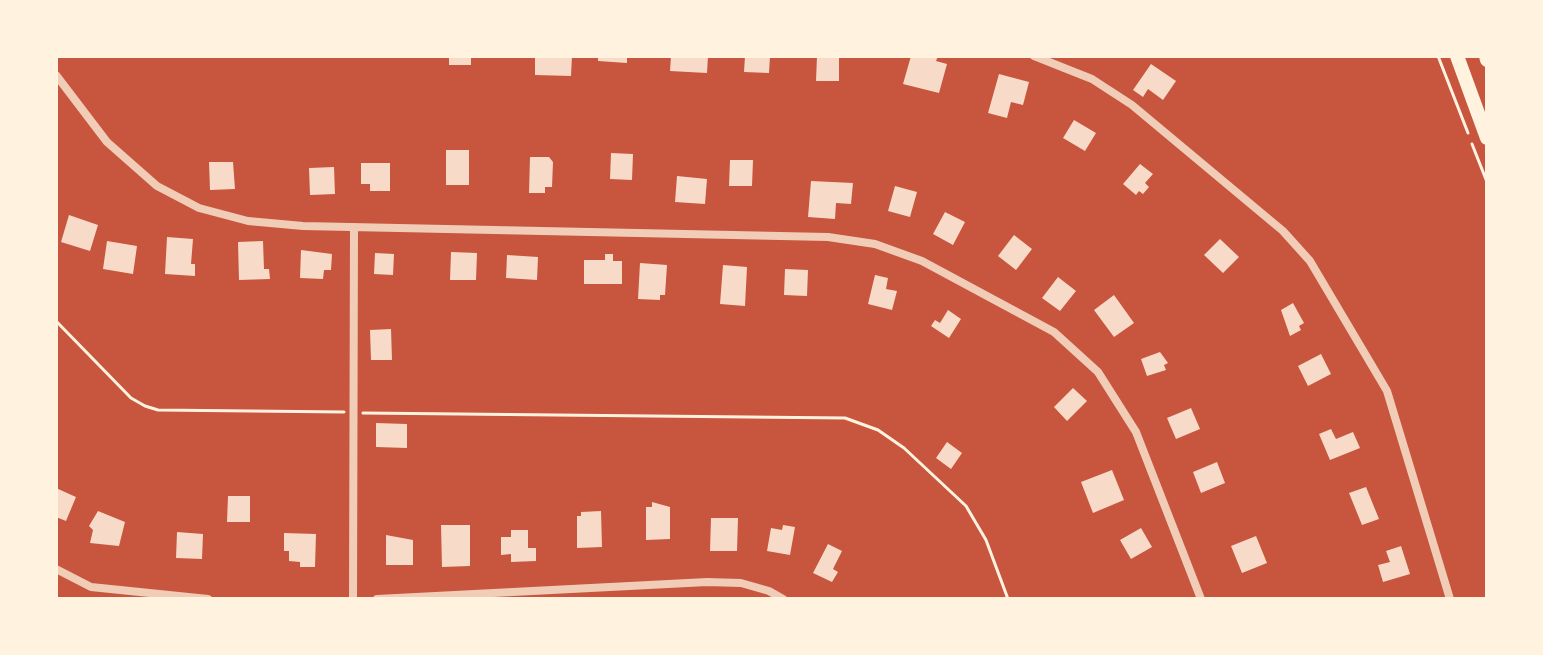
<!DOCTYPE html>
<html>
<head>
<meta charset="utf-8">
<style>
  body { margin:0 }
  #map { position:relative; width:1543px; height:655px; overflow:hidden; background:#c8553d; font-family:Helvetica,sans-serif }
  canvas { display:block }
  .frame { position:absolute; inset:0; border:58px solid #fff3e0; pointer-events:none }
</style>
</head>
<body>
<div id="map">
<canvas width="1543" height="655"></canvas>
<div class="frame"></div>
</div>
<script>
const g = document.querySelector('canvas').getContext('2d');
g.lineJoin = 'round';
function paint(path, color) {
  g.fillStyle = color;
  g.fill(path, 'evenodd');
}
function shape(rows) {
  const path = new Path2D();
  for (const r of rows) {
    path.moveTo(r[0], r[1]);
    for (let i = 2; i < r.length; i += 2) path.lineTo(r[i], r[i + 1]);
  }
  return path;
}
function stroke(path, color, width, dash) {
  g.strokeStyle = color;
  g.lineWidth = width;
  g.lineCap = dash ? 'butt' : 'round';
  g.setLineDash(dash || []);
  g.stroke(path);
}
paint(shape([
  [449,56,471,56,471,65,449,65],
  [549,56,572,56,571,76,535,75,535,58],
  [598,56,627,56,627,63,598,61],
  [671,56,708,56,707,73,670,71],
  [745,56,770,56,769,73,744,72],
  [817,56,839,56,839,81,816,81],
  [911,56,938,56,936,61,947,64,939,93,903,84],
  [1151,64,1176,81,1163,100,1148,89,1143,97,1133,90],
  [999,74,1029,82,1023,105,1011,102,1007,118,988,113],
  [1074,120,1096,133,1085,151,1063,138],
  [446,150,469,150,469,185,446,185],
  [611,153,633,154,632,180,610,179],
  [530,157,549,157,553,162,552,187,545,187,545,193,529,193],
  [730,160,753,160,752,186,729,186],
  [209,162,233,162,235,189,210,190],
  [361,163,390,163,390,191,370,191,370,184,361,184],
  [1140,164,1153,174,1145,183,1149,187,1143,194,1139,191,1136,195,1123,184],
  [334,167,335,194,310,195,309,168],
  [677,176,707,179,705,204,675,202],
  [811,181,853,183,851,204,836,203,835,219,808,217],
  [895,186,917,192,910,217,888,211],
  [945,212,965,222,953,245,933,234],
  [69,215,98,225,90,251,61,242],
  [1014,235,1032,249,1016,270,998,256],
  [167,237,193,239,191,264,195,264,195,276,165,274],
  [1220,239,1239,257,1223,273,1204,255],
  [107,241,137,246,133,274,103,269],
  [263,241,264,269,269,269,270,279,239,280,238,242],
  [301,250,332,254,331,270,324,270,323,279,300,278],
  [451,252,477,253,476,280,450,280],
  [375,253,394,254,393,275,374,274],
  [605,254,613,254,613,261,622,261,622,284,584,284,584,260,605,260],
  [507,255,538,257,537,280,506,278],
  [640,263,667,265,665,295,660,295,660,300,638,299],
  [723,265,747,267,745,306,720,304],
  [785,269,808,270,807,296,784,295],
  [875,275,888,278,886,289,897,291,892,310,868,304],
  [1058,277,1076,291,1060,311,1042,298],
  [1114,295,1134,323,1114,337,1094,310],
  [1293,303,1304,323,1299,326,1301,330,1290,336,1281,310],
  [948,310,961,319,949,338,931,326,935,320,940,323],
  [391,329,392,360,371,360,370,330],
  [1160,352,1168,363,1164,365,1166,370,1147,376,1141,359],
  [1321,354,1331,374,1308,386,1298,366],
  [1073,388,1087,401,1067,421,1054,407],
  [1191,408,1200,429,1176,439,1167,418],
  [376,423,407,424,407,448,376,447],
  [1331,429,1336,439,1353,432,1360,448,1330,460,1319,434],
  [947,442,962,453,951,469,936,458],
  [1217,462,1225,483,1201,493,1193,472],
  [1112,470,1124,500,1093,513,1081,482],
  [1366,487,1379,519,1362,525,1349,493],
  [56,488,76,497,66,521,56,517],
  [228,496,250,496,250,522,227,522],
  [652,502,670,507,670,539,646,540,646,507,652,507],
  [98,511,125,522,119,546,90,543,93,530,89,526],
  [601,511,602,547,577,548,577,516,581,516,581,512],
  [711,518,738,518,737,551,710,551],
  [441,525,470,525,470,566,442,567],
  [783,525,795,527,790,555,767,551,771,528,782,530],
  [1141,528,1152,547,1131,559,1120,540],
  [511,530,528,530,528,548,536,548,536,561,511,562,511,554,501,555,501,537,511,537],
  [177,532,203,534,202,559,176,558],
  [284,533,316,534,315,567,300,567,300,562,289,561,289,551,284,551],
  [386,535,413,540,413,565,386,565],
  [1256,536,1267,563,1242,573,1231,546],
  [828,544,842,551,833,569,838,572,832,582,813,573],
  [1401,546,1410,574,1383,582,1378,565,1390,562,1386,551]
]), '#f7dbc8');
stroke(shape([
  [1438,56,1468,133],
  [1472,144,1487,182],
  [56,321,131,398,145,406,158,410,344,412],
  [363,413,845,418,878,430,904,448,966,506,986,540,1008,599]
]), '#fff3e0', 3);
stroke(shape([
  [1034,56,1092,79,1132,105,1283,231,1310,261,1387,391,1450,599],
  [56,75,107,142,157,186,199,208,248,221,303,226,828,237,875,244,922,261,1054,332,1098,372,1136,432,1201,599],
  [56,569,91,587,208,599],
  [353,599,354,227],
  [377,599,707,582,741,583,769,591,783,599]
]), '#f1ccb7', 8);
stroke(shape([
  [1457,56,1487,138],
  [1486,56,1487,60]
]), '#fff3e0', 14);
</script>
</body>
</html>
